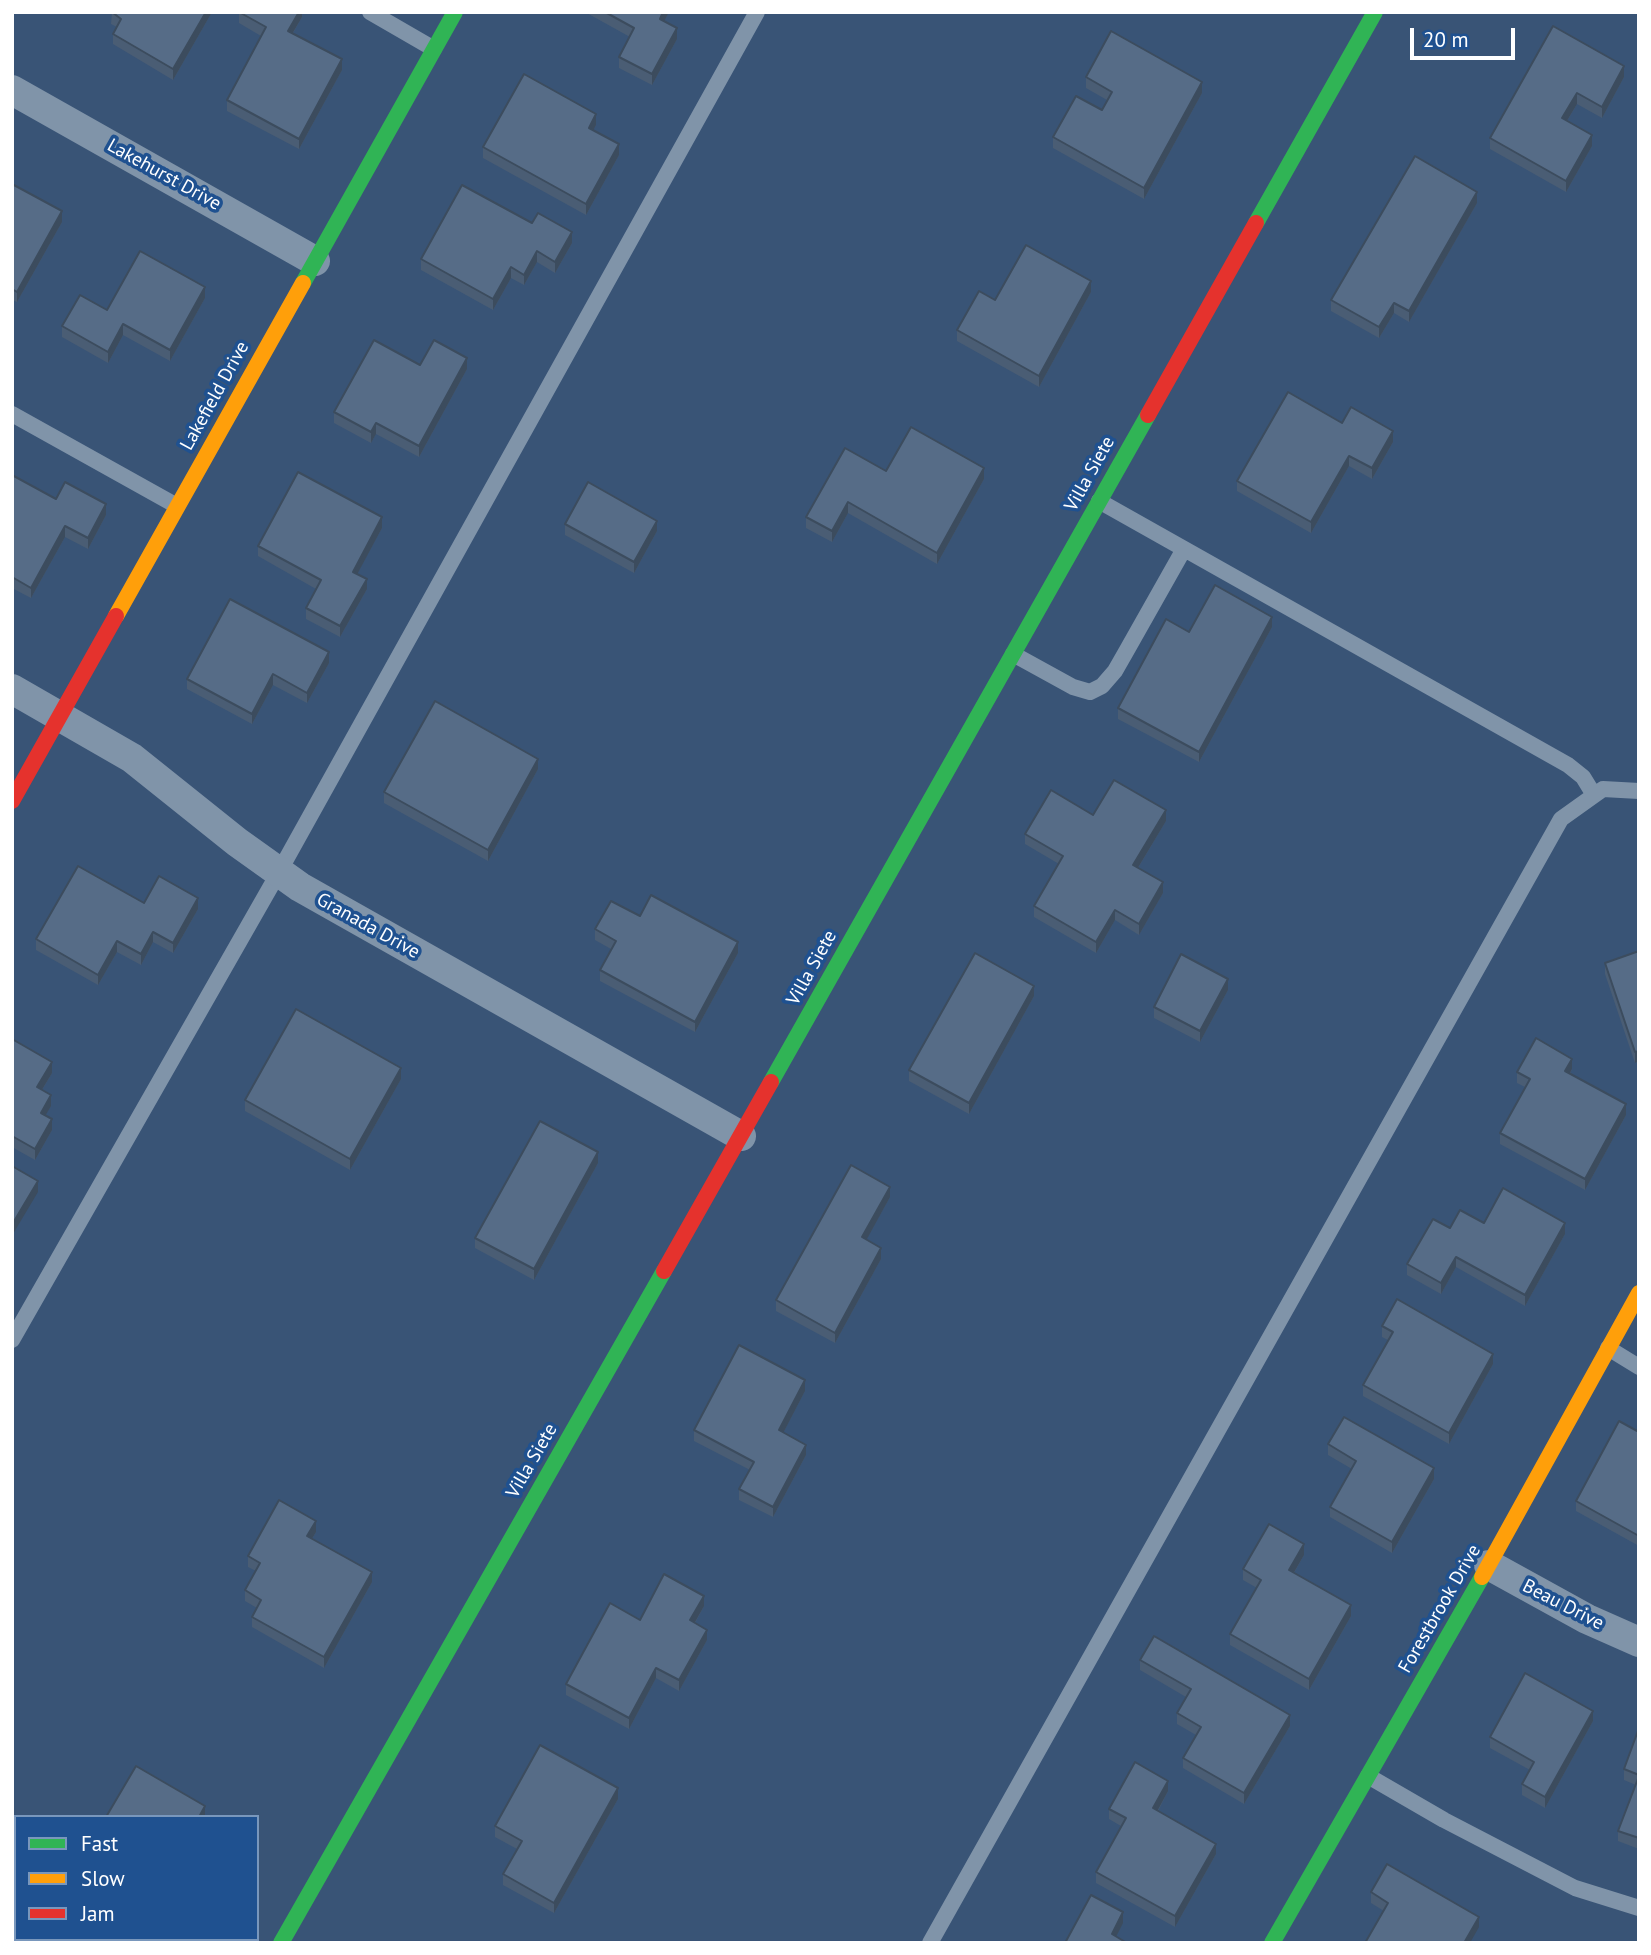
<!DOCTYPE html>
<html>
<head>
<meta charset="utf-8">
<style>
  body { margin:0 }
  #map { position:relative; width:1651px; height:1955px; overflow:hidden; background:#395476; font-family:"PT Sans",sans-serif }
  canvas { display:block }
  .frame { position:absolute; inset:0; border:14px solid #fff; pointer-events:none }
  .legend { position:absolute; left:14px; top:1815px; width:245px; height:126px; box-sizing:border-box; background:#1f5190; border:2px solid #7997bc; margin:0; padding:9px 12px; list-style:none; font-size:21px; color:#fff }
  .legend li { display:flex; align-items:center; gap:14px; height:35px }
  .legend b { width:35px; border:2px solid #7997bc }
  .scale { position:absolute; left:1410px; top:28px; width:105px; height:32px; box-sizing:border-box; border:4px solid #fff; border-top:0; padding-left:9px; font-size:21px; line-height:24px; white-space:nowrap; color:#fff; -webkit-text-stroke:5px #1f5190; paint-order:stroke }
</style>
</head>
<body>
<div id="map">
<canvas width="1651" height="1955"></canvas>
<div class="frame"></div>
<ul class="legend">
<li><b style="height:9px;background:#30b455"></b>Fast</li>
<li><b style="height:9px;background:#ff9f0a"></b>Slow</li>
<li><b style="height:9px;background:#e5322d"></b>Jam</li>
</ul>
<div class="scale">20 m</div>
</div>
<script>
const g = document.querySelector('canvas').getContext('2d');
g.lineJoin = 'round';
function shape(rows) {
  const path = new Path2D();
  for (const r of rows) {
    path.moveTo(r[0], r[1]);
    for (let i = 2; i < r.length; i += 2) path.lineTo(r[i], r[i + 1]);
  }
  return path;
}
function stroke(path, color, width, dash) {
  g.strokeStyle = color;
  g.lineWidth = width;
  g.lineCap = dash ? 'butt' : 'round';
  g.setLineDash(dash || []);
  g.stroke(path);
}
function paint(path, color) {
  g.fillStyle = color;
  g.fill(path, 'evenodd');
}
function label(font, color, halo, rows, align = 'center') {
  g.font = font + ' "PT Sans",sans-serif';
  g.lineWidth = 7;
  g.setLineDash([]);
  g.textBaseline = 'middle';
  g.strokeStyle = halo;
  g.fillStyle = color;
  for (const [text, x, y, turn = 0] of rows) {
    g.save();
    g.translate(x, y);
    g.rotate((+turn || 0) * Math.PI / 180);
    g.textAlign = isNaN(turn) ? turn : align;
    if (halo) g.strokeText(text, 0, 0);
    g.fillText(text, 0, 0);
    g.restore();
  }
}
stroke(shape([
  [370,12,434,49],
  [12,414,177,506],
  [1099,501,1568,765,1583,777,1594,795],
  [1013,654,1073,687,1090,692,1102,686,1115,671,1127,650,1184,549],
  [12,1340,279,872,757,12],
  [1608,1348,1639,1367],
  [1368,1776,1444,1820,1575,1888,1639,1908],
  [930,1943,1561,819,1603,789,1639,791]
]), '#8094a9', 16);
stroke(shape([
  [12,90,315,261],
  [12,689,132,758,237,842,300,887,741,1136],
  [1489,1565,1587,1619,1639,1642]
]), '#8094a9', 30);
stroke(shape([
  [1256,223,1375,12],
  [303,283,455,12],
  [771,1082,1148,415],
  [281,1943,664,1271],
  [1272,1943,1482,1577]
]), '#30b455', 16);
stroke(shape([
  [116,616,303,283],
  [1482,1577,1639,1293]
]), '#ff9f0a', 16);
stroke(shape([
  [1148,415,1256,223],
  [12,801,116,616],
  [664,1271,771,1082]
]), '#e5322d', 16);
paint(shape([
  [112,12,212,12,173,80,113,44,113,34,117,27,111,24],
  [239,12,302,12,302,17,293,33,342,70,299,149,227,111,227,100,261,36,239,23],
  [585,12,669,12,664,21,677,39,652,85,619,68,619,57,630,37],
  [1553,26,1624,77,1602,118,1577,104,1567,121,1592,146,1566,192,1490,149,1490,138],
  [1086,77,1202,93,1144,199,1053,148,1053,137,1102,110,1107,100,1086,88],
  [596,125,593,130,619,155,586,215,483,158,483,147],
  [12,184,62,222,17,302,12,300],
  [1477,203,1409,322,1394,313,1379,338,1331,311,1331,300],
  [532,223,572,243,555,273,537,262,524,285,511,278,493,310,421,270,421,259],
  [1091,292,1039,387,957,341,957,330,995,300],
  [205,298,170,361,123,335,108,363,62,337,62,326,107,310],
  [420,365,467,369,419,457,376,434,371,443,334,423,334,412],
  [1342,423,1393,442,1372,479,1349,466,1311,533,1237,491,1237,481],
  [886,471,984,479,937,564,848,513,832,542,806,528,806,517],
  [12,475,56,499,106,515,88,549,65,537,31,598,12,588],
  [565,524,657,531,634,573,565,535],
  [382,528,357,574,367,589,340,637,306,619,306,608,316,589,258,556,258,546],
  [1272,627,1199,762,1118,719,1118,708,1189,632],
  [329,663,307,703,273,685,252,724,187,689,187,679],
  [538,769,488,861,384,803,384,792],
  [1093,815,1166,821,1138,868,1163,893,1139,935,1115,920,1096,953,1034,917,1034,906,1059,864,1025,844,1025,834],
  [144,903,198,909,173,953,153,942,141,965,117,952,98,985,36,950,36,939],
  [595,929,738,953,695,1032,600,981,600,970,611,949,595,940],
  [1639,951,1639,1061,1635,1063,1605,974,1605,963],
  [1228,990,1200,1042,1154,1018,1154,1007],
  [1034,996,969,1114,909,1081,909,1070],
  [12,1039,52,1073,42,1090,51,1106,45,1115,52,1130,35,1160,12,1147],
  [1572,1069,1570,1074,1626,1115,1585,1190,1500,1144,1500,1133,1525,1087,1517,1083,1517,1072],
  [401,1079,350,1170,245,1111,245,1100],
  [598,1163,534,1280,475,1248,475,1238],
  [890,1197,866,1240,881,1259,835,1343,776,1311,776,1300],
  [1484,1223,1565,1234,1525,1306,1456,1267,1441,1294,1407,1275,1407,1264,1450,1228],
  [1382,1326,1493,1364,1449,1444,1363,1396,1363,1385,1388,1340,1382,1337],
  [805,1391,783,1433,806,1455,773,1517,739,1500,739,1489,750,1470,694,1441,694,1430],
  [1639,1432,1639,1546,1576,1511,1576,1501],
  [1328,1444,1434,1479,1392,1553,1330,1517,1330,1507,1352,1469,1328,1455],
  [316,1532,312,1539,372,1582,324,1668,252,1627,252,1617,257,1608,245,1601,245,1590,256,1571,248,1567,248,1556],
  [1304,1555,1294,1573,1351,1616,1309,1690,1230,1645,1230,1634,1257,1588,1243,1580,1243,1569],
  [704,1606,695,1623,707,1640,679,1691,656,1678,629,1729,566,1695,566,1684,640,1620],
  [1140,1660,1290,1726,1244,1804,1183,1768,1183,1758,1196,1735,1177,1724,1177,1713,1186,1697,1140,1670],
  [1593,1721,1545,1808,1522,1795,1522,1784,1530,1770,1490,1748,1490,1737],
  [1639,1728,1639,1849,1618,1841,1618,1831,1636,1785,1624,1780,1624,1769],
  [1168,1791,1158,1811,1216,1854,1175,1927,1096,1883,1096,1872,1121,1826,1109,1819,1109,1809],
  [618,1799,554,1913,503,1885,503,1874,517,1849,495,1837,495,1826],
  [1371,1892,1479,1927,1384,1911,1371,1903]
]), '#4a5d74');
paint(shape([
  [206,12,212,12,173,80,173,69],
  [299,12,302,12,302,17,288,41,288,31],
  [663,12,669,12,660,29,660,19],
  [677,28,677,39,652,85,652,74],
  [342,59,342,70,299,149,299,139],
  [1624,66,1624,77,1602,118,1602,107],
  [1202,82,1202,93,1144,199,1144,188],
  [1577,93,1577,104,1562,129,1562,118],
  [596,114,596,125,589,138,589,128],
  [1592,135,1592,146,1566,192,1566,181],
  [619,144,619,155,586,215,586,204],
  [1477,192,1477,203,1409,322,1409,311],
  [62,211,62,222,17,302,17,292],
  [572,232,572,243,555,273,555,262],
  [537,251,537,262,524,285,524,275],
  [511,267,511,278,493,310,493,299],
  [1091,281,1091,292,1039,387,1039,376],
  [205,287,205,298,170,361,170,350],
  [1394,303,1394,313,1379,338,1379,327],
  [123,324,123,335,108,363,108,352],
  [467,358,467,369,419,457,419,446],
  [376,423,376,434,371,443,371,432],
  [1393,431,1393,442,1372,479,1372,468],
  [1349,456,1349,466,1311,533,1311,522],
  [984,468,984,479,937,564,937,553],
  [848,502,848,513,832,542,832,531],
  [106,504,106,515,88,549,88,538],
  [382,517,382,528,353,582,353,572],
  [657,521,657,531,634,573,634,562],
  [65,526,65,537,31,598,31,588],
  [367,579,367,589,340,637,340,626],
  [1272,617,1272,627,1199,762,1199,752],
  [329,652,329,663,307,703,307,693],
  [273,674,273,685,252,724,252,714],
  [538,759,538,769,488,861,488,850],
  [1166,810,1166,821,1133,876,1133,865],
  [1163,882,1163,893,1139,935,1139,924],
  [198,898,198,909,173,953,173,943],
  [1115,910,1115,920,1096,953,1096,942],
  [153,932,153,942,141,965,141,954],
  [117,941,117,952,98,985,98,975],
  [738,942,738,953,695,1032,695,1022],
  [1228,979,1228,990,1200,1042,1200,1031],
  [1034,986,1034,996,969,1114,969,1103],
  [1639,1051,1639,1061,1635,1063,1635,1052],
  [1572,1059,1572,1069,1565,1082,1565,1071],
  [52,1062,52,1073,37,1098,37,1087],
  [401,1068,401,1079,350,1170,350,1159],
  [51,1095,51,1106,41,1123,41,1113],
  [1626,1104,1626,1115,1585,1190,1585,1179],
  [52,1119,52,1130,35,1160,35,1149],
  [598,1152,598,1163,534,1280,534,1269],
  [38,1181,38,1192,13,1234,13,1223],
  [890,1187,890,1197,862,1248,862,1237],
  [1565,1223,1565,1234,1525,1306,1525,1295],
  [881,1248,881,1259,835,1343,835,1333],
  [1456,1257,1456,1267,1441,1294,1441,1283],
  [1493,1354,1493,1364,1449,1444,1449,1433],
  [805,1380,805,1391,779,1441,779,1430],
  [806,1445,806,1455,773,1517,773,1507],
  [1434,1468,1434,1479,1392,1553,1392,1542],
  [316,1521,316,1532,307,1547,307,1536],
  [1304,1544,1304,1555,1289,1581,1289,1570],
  [372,1572,372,1582,324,1668,324,1657],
  [704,1596,704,1606,690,1631,690,1620],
  [1351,1605,1351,1616,1309,1690,1309,1679],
  [707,1630,707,1640,679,1691,679,1680],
  [656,1668,656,1678,629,1729,629,1718],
  [1593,1711,1593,1721,1545,1808,1545,1797],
  [1290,1715,1290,1726,1244,1804,1244,1793],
  [1168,1781,1168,1791,1153,1819,1153,1808],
  [618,1788,618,1799,554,1913,554,1903],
  [205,1806,205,1817,199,1817],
  [1216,1844,1216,1854,1175,1927,1175,1916],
  [1123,1912,1123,1923,1113,1943,1112,1934],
  [1479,1917,1479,1927,1470,1943,1464,1943]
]), '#3c4c5e');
const building = shape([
  [112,12,206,12,173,69,113,34,121,19,112,12],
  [239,12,299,12,288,31,342,59,299,139,227,100,266,27,239,12],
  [605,12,663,12,660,19,677,28,652,74,619,57,634,28,605,12],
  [1553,26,1624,66,1602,107,1577,93,1562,118,1592,135,1566,181,1490,138,1553,26],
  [1111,31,1202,82,1144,188,1053,137,1076,96,1102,110,1112,92,1086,77,1111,31],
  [524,74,596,114,589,128,619,144,586,204,483,147,524,74],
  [1415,156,1477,192,1409,311,1394,303,1379,327,1331,300,1415,156],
  [12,184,62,211,17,292,12,289,12,184],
  [462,185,532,223,538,213,572,232,555,262,537,251,524,275,511,267,493,299,421,259,462,185],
  [1026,245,1091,281,1039,376,957,330,979,291,995,300,1026,245],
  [140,251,205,287,170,350,123,324,108,352,62,326,80,295,107,310,140,251],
  [374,340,420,365,434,340,467,358,419,446,376,423,371,432,334,412,374,340],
  [1288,392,1342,423,1351,407,1393,431,1372,468,1349,456,1311,522,1237,481,1288,392],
  [911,427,984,468,937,553,848,502,832,531,806,517,845,448,886,471,911,427],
  [298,472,382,517,353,572,367,579,340,626,306,608,321,580,258,546,298,472],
  [12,475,56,499,65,482,106,504,88,538,65,526,31,588,12,577,12,475],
  [588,482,657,521,634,562,565,524,588,482],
  [1215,585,1272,617,1199,752,1118,708,1166,619,1189,632,1215,585],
  [230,599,329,652,307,693,273,674,252,714,187,679,230,599],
  [435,701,538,759,488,850,384,792,435,701],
  [1114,780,1166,810,1133,865,1163,882,1139,924,1115,910,1096,942,1034,906,1063,856,1025,834,1051,790,1093,815,1114,780],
  [78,866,144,903,159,876,198,898,173,943,153,932,141,954,117,941,98,975,36,939,78,866],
  [651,895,738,942,695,1022,600,970,616,941,595,929,611,901,640,916,651,895],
  [1639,951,1639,1051,1635,1052,1605,963,1639,951],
  [975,953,1034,986,969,1103,909,1070,975,953],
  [1181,954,1228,979,1200,1031,1154,1007,1181,954],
  [296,1009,401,1068,350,1159,245,1100,296,1009],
  [1536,1038,1572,1059,1565,1071,1626,1104,1585,1179,1500,1133,1530,1079,1517,1072,1536,1038],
  [12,1039,52,1062,37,1087,51,1095,41,1113,52,1119,35,1149,12,1136,12,1039],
  [540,1121,598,1152,534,1269,475,1238,540,1121],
  [851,1165,890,1187,862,1237,881,1248,835,1333,776,1300,851,1165],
  [12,1166,38,1181,13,1223,12,1223,12,1166],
  [1503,1188,1565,1223,1525,1295,1456,1257,1441,1283,1407,1264,1433,1219,1450,1228,1460,1210,1484,1223,1503,1188],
  [1397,1299,1493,1354,1449,1433,1363,1385,1393,1332,1382,1326,1397,1299],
  [739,1345,805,1380,779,1430,806,1445,773,1507,739,1489,754,1462,694,1430,739,1345],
  [1344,1417,1434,1468,1392,1542,1330,1507,1356,1461,1328,1444,1344,1417],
  [1619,1421,1639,1432,1639,1536,1576,1501,1619,1421],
  [279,1500,316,1521,307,1536,372,1572,324,1657,252,1617,261,1600,245,1590,260,1563,248,1556,279,1500],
  [1269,1524,1304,1544,1289,1570,1351,1605,1309,1679,1230,1634,1261,1580,1243,1569,1269,1524],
  [664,1574,704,1596,690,1620,707,1630,679,1680,656,1668,629,1718,566,1684,610,1603,640,1620,664,1574],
  [1154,1636,1290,1715,1244,1793,1183,1758,1201,1727,1177,1713,1191,1689,1140,1660,1154,1636],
  [1525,1673,1593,1711,1545,1797,1522,1784,1534,1762,1490,1737,1525,1673],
  [1639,1728,1639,1775,1624,1769,1639,1728],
  [540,1745,618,1788,554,1903,503,1874,522,1841,495,1826,540,1745],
  [1135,1762,1168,1781,1153,1808,1216,1844,1175,1916,1096,1872,1126,1818,1109,1809,1135,1762],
  [136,1766,205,1806,199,1817,106,1817,136,1766],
  [1639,1776,1639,1838,1618,1831,1639,1776],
  [1387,1864,1479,1917,1464,1943,1365,1943,1388,1903,1371,1892,1387,1864],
  [1091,1895,1123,1912,1112,1934,1127,1943,1065,1943,1091,1895]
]);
paint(building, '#566c87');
stroke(building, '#3c4c5e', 2);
label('19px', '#fff', '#1f5190', [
  ["Lakehurst Drive",164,175,29],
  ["Lakefield Drive",215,396,-61],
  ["Villa Siete",1090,474,-61],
  ["Granada Drive",368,926,29],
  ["Villa Siete",812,968,-61],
  ["Villa Siete",532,1461,-60],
  ["Beau Drive",1563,1605,27],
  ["Forestbrook Drive",1440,1609,-60]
]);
</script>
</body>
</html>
